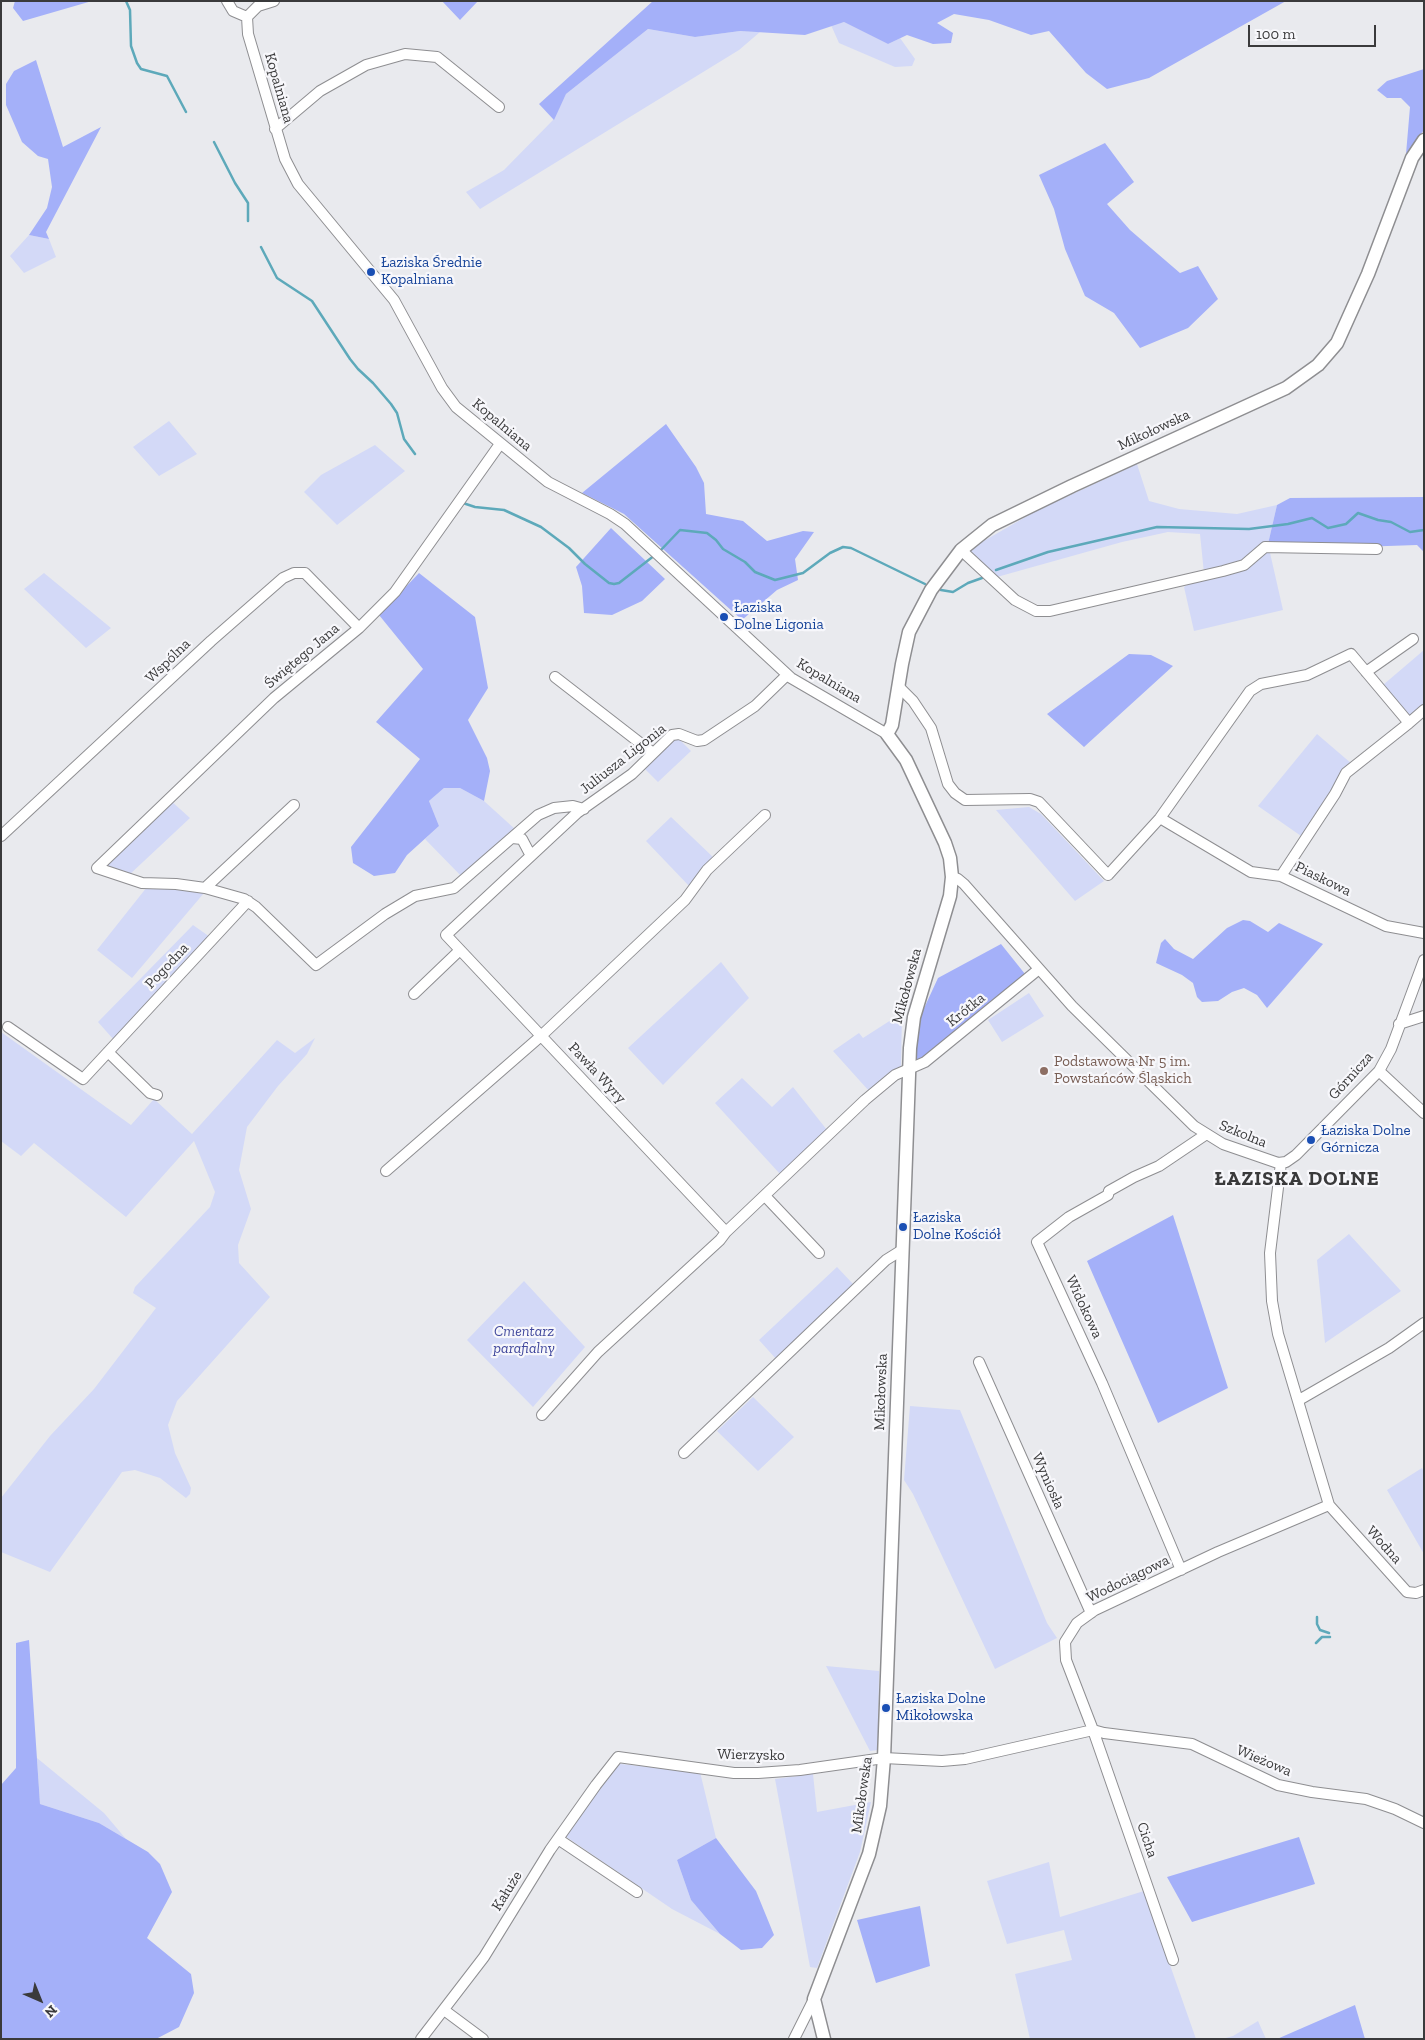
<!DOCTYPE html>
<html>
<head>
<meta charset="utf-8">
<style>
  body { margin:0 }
  #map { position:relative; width:1425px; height:2040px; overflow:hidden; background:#e9eaee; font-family:"Zilla Slab",serif }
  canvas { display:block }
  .frame { position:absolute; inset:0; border:2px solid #3a3a3b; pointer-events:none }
  .north { position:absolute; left:15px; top:1975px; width:50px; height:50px; -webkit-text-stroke:4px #f7f7fb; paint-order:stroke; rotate:136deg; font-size:14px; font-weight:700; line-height:20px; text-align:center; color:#3a3a3b }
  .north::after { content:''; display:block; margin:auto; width:18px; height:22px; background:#3a3a3b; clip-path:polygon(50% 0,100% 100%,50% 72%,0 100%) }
  .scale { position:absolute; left:1248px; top:25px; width:128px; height:22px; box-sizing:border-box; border:2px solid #3a3a3b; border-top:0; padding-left:6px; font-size:15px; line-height:18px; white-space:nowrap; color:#3a3a3b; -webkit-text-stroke:4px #f7f7fb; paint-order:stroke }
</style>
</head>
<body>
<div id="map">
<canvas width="1425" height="2040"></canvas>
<div class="frame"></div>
<div class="north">N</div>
<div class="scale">100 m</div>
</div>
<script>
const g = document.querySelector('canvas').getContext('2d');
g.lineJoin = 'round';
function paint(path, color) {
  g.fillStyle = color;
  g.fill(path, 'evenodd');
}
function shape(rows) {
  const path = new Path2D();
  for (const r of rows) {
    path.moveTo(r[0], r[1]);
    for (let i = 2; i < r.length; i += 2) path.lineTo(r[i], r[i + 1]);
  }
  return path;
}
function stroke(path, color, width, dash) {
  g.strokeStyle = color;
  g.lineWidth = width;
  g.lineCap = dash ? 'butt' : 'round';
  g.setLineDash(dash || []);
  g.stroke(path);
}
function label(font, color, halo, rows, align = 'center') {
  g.font = font + ' "Zilla Slab",serif';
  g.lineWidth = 4.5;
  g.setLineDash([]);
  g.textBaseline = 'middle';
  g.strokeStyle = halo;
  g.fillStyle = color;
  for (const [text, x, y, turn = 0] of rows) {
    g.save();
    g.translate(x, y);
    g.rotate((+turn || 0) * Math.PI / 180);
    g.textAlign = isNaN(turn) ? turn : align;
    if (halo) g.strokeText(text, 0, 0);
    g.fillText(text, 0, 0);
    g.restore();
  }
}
paint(shape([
  [844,22,888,44,900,38,915,59,912,66,895,67,839,43,831,25],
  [648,29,695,37,740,31,760,32,739,50,480,209,466,192,504,170,553,120,566,94],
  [29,235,49,239,56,257,24,273,10,256],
  [169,421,197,454,159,476,133,447],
  [375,445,405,471,337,525,304,492,321,475],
  [1137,464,1149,501,1179,509,1237,514,1277,505,1268,544,1283,610,1194,631,1184,587,1204,573,1200,534,1168,532,1122,542,997,577,968,550,1036,511],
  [44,573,111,628,86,648,24,589],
  [1424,650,1424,711,1413,719,1383,685],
  [1317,734,1352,764,1304,838,1258,806],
  [677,737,691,751,658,782,643,767,671,739],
  [444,788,460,788,484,801,516,830,463,878,425,839,439,826,429,801],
  [170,800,190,818,128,876,103,867],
  [1029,807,1041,814,1104,881,1075,901,996,810],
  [671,817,714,858,690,887,646,841],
  [174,886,204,893,132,978,97,950,147,887],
  [193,925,210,937,114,1040,98,1022],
  [721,962,749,998,663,1085,628,1048],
  [1029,993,1044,1016,1002,1042,988,1020],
  [902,1013,901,1066,869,1091,833,1051,859,1033,863,1038],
  [1,1032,131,1125,154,1099,192,1134,277,1040,295,1053,315,1038,307,1054,278,1086,247,1127,239,1170,251,1209,238,1245,239,1263,270,1297,177,1401,168,1425,175,1453,191,1488,190,1494,186,1498,160,1478,135,1470,122,1472,50,1572,1,1552,1,1498,50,1436,94,1389,156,1308,133,1293,135,1287,210,1207,215,1192,194,1141,126,1217,34,1143,21,1156,1,1141],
  [742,1078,772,1107,793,1087,827,1130,780,1174,715,1103],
  [1349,1234,1401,1291,1325,1343,1317,1260],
  [837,1267,854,1285,777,1360,759,1340],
  [524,1281,585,1347,533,1407,467,1340],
  [753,1397,794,1437,758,1471,717,1431],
  [910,1406,960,1410,1047,1623,1057,1638,995,1669,913,1494,904,1480],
  [1422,1468,1424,1472,1424,1554,1387,1490],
  [826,1666,879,1671,878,1750,870,1751],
  [37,1758,104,1813,126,1839,99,1823,40,1804],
  [620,1764,700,1772,716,1838,677,1860,691,1900,720,1934,672,1909,565,1836,598,1789],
  [813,1774,817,1812,871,1802,860,1852,817,1968,810,1967,775,1779],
  [1049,1862,1060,1917,1144,1891,1196,2039,1030,2039,1015,1974,1072,1960,1064,1930,1007,1944,987,1881],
  [1258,2021,1266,2039,1222,2039,1233,2036]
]), '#d3d9f7');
paint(shape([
  [15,1,92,1,23,21,13,8],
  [442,1,478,1,460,20],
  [653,1,1286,1,1149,78,1107,89,1086,73,1049,31,1031,35,989,20,954,14,937,23,953,33,951,43,933,44,907,35,888,44,844,22,805,35,740,31,695,37,648,29,566,94,554,120,539,104],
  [36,60,63,147,101,127,46,232,49,239,29,235,47,208,52,187,48,159,38,156,22,142,6,105,6,84,14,71],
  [1424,69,1424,130,1406,154,1410,107,1401,98,1387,98,1377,90,1387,81],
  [1105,143,1134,182,1107,204,1130,230,1180,273,1198,266,1218,299,1188,328,1140,348,1114,313,1085,296,1065,249,1054,209,1039,175],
  [666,424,696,467,704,483,706,514,743,521,767,541,803,531,814,532,795,559,798,580,777,590,742,620,624,514,582,493],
  [1424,497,1424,552,1417,545,1269,550,1268,544,1277,505,1290,498],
  [611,528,665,579,642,601,612,615,584,613,582,586,576,567],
  [419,573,475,617,488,688,468,720,487,758,490,771,484,801,460,788,444,788,429,801,439,826,407,855,395,873,374,876,353,863,351,847,420,759,376,722,423,669,379,615],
  [1129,654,1151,655,1173,666,1084,747,1047,714],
  [1243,920,1250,921,1268,932,1279,923,1323,944,1267,1008,1257,995,1244,988,1232,992,1218,1001,1202,1002,1197,997,1193,983,1182,975,1156,963,1161,943,1165,939,1174,949,1193,959,1227,928],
  [1001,944,1025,974,918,1062,914,1058,920,1017,938,978],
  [1173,1215,1228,1388,1158,1423,1087,1261],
  [29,1640,40,1804,99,1823,148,1852,160,1864,172,1892,147,1938,191,1974,194,1993,179,2027,156,2039,1,2039,1,1785,16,1768,16,1643],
  [1299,1837,1315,1884,1192,1922,1167,1877],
  [716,1838,756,1891,774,1935,762,1948,741,1950,720,1934,691,1900,677,1860],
  [920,1906,930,1966,876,1983,857,1920],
  [1355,2005,1365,2039,1277,2039]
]), '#a4b0f9');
stroke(shape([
  [126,1,130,10,131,46,137,63,141,69,167,76,186,112],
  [214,142,235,183,248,203,248,221],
  [261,247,277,278,312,301,350,359,358,369,373,383,391,404,397,413,404,439,415,454],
  [463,503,475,507,504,510,541,527,569,548,585,564,609,583,614,584,619,583,655,555],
  [659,552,680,530,707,533,716,540,723,549,745,562,755,572,775,580,803,573,830,553,843,547,851,548,925,584],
  [996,570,1048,552,1157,527,1249,529,1288,524,1312,518,1328,528,1346,524,1358,513,1378,520,1391,522,1410,532,1424,530],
  [941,590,953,592,968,583,982,578],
  [1317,1617,1317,1624,1320,1630,1329,1633],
  [1316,1643,1322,1637,1330,1637]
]), '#5da9ba', 2.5);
const minor = shape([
  [227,1,233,11,247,17],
  [247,17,248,34,285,159,298,184,394,300,442,388,456,407,548,482,610,514,625,524,791,678,887,734],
  [247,17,258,6,274,1],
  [275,129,320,91,366,65,405,54,437,57,499,107],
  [500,444,395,592,359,628,274,698,97,868,142,883,176,884,205,888,244,899,256,907,316,965,385,914,415,896,454,888,538,815,554,808,573,806,584,809],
  [961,550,1015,600,1036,611,1050,611,1223,571,1244,565,1265,547,1377,549],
  [1366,672,1413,639],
  [555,677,653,753],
  [898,686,913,701,931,728,948,784,955,793,965,800,1030,799,1039,802,1108,875,1160,818,1250,691,1261,684,1307,675,1351,654,1409,723,1346,773,1335,794,1281,876],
  [1409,723,1424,710],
  [1160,818,1251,872,1281,876,1386,926,1424,933],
  [1,836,211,641,283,578,294,573,305,573,359,628],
  [512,838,522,839,531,856],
  [952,877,958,879,964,884,1072,1006,1194,1126,1223,1144,1278,1163,1286,1162,1296,1155,1379,1071,1391,1049,1424,960],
  [205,888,294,805],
  [414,994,460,950],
  [1399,1024,1424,1016],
  [8,1027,83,1079,248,901],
  [108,1052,150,1093,157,1095],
  [1379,1071,1424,1113],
  [1281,1163,1270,1253,1272,1301,1278,1334,1329,1505,1407,1592,1416,1593,1424,1590],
  [386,1171,541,1036,685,900,707,870,765,815],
  [765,1196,819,1253],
  [726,1232,446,935,577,813,632,774,672,735,679,734,697,741,704,740,755,706,787,675],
  [979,1362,1091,1613],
  [1299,1400,1389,1348,1424,1323],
  [542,1415,598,1352,720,1240,726,1232,865,1100,895,1075,925,1062,1039,969],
  [684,1453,886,1260,902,1250],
  [1181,1570,1102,1383,1037,1242,1069,1217,1108,1195,1109,1191,1134,1177,1159,1166,1205,1135],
  [558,1839,637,1892],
  [1173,1960,1093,1730,1066,1660,1065,1642,1077,1623,1095,1610,1218,1552,1329,1505],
  [444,2010,483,2039],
  [421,2039,484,1957,550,1850,596,1785,618,1757,734,1773,758,1773,800,1770,884,1758,942,1761,965,1759,1093,1730,1104,1733,1192,1744,1278,1785,1312,1792,1366,1799,1395,1809,1424,1823],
  [794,2039,814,1999]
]);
const tertiary = shape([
  [824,2039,814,1999,869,1854,880,1806,884,1758,910,1048,914,1017,950,896,952,877,950,858,945,843,906,760,887,734,892,725,902,664,909,632,931,590,961,550,992,525,1072,486,1286,388,1318,365,1337,343,1368,274,1412,158,1424,140]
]);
stroke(minor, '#8e8e91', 12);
stroke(tertiary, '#8e8e91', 15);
stroke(minor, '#fff', 10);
stroke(tertiary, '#fff', 12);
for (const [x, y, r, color] of [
  [371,272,5,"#1a4fb4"],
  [724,617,5,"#1a4fb4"],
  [1044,1071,5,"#8d6e63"],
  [1311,1140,5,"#1a4fb4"],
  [903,1227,5,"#1a4fb4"],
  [886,1708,5,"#1a4fb4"]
]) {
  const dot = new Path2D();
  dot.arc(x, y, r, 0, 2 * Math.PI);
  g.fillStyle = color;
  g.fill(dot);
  stroke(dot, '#f7f7fb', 2);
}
label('15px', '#3a3a3b', '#f7f7fb', [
  ["Kopalniana",279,88,74],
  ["Kopalniana",502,425,40],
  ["Mikołowska",1154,430,-25],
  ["Świętego Jana",302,656,-40],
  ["Wspólna",168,661,-44],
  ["Kopalniana",829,681,31],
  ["Juliusza Ligonia",623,759,-38],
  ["Piaskowa",1323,879,26],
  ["Pogodna",167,966,-47],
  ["Mikołowska",907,986,-75],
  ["Krótka",966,1010,-39],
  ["Pawła Wyry",597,1073,47],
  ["Górnicza",1351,1076,-48],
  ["Szkolna",1243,1134,22],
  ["Widokowa",1084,1307,65],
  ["Mikołowska",881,1392,-88],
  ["Wyniosła",1048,1481,66],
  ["Wodna",1384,1545,48],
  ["Wodociągowa",1128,1579,-26],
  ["Wierzysko",751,1755,1],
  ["Wieżowa",1264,1761,23],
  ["Mikołowska",862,1795,-82],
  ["Cicha",1147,1840,71],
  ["Kałuże",507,1891,-58]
]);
label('15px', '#164399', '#f7f7fb', [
  ["Łaziska Średnie",381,263],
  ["Kopalniana",381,280],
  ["Łaziska",734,608],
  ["Dolne Ligonia",734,625],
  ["Łaziska Dolne",1321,1131],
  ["Górnicza",1321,1148],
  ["Łaziska",913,1218],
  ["Dolne Kościół",913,1235],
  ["Łaziska Dolne",896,1699],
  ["Mikołowska",896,1716]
], 'left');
label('15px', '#785e54', '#f7f7fb', [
  ["Podstawowa Nr 5 im.",1054,1062],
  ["Powstańców Śląskich",1054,1079]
], 'left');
label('italic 15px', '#42499d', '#f7f7fb', [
  ["Cmentarz",524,1332],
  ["parafialny",524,1349]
]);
g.letterSpacing = '1px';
label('bold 20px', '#3a3a3b', '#f7f7fb', [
  ["ŁAZISKA DOLNE",1297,1179]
]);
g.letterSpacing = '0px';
</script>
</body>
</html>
